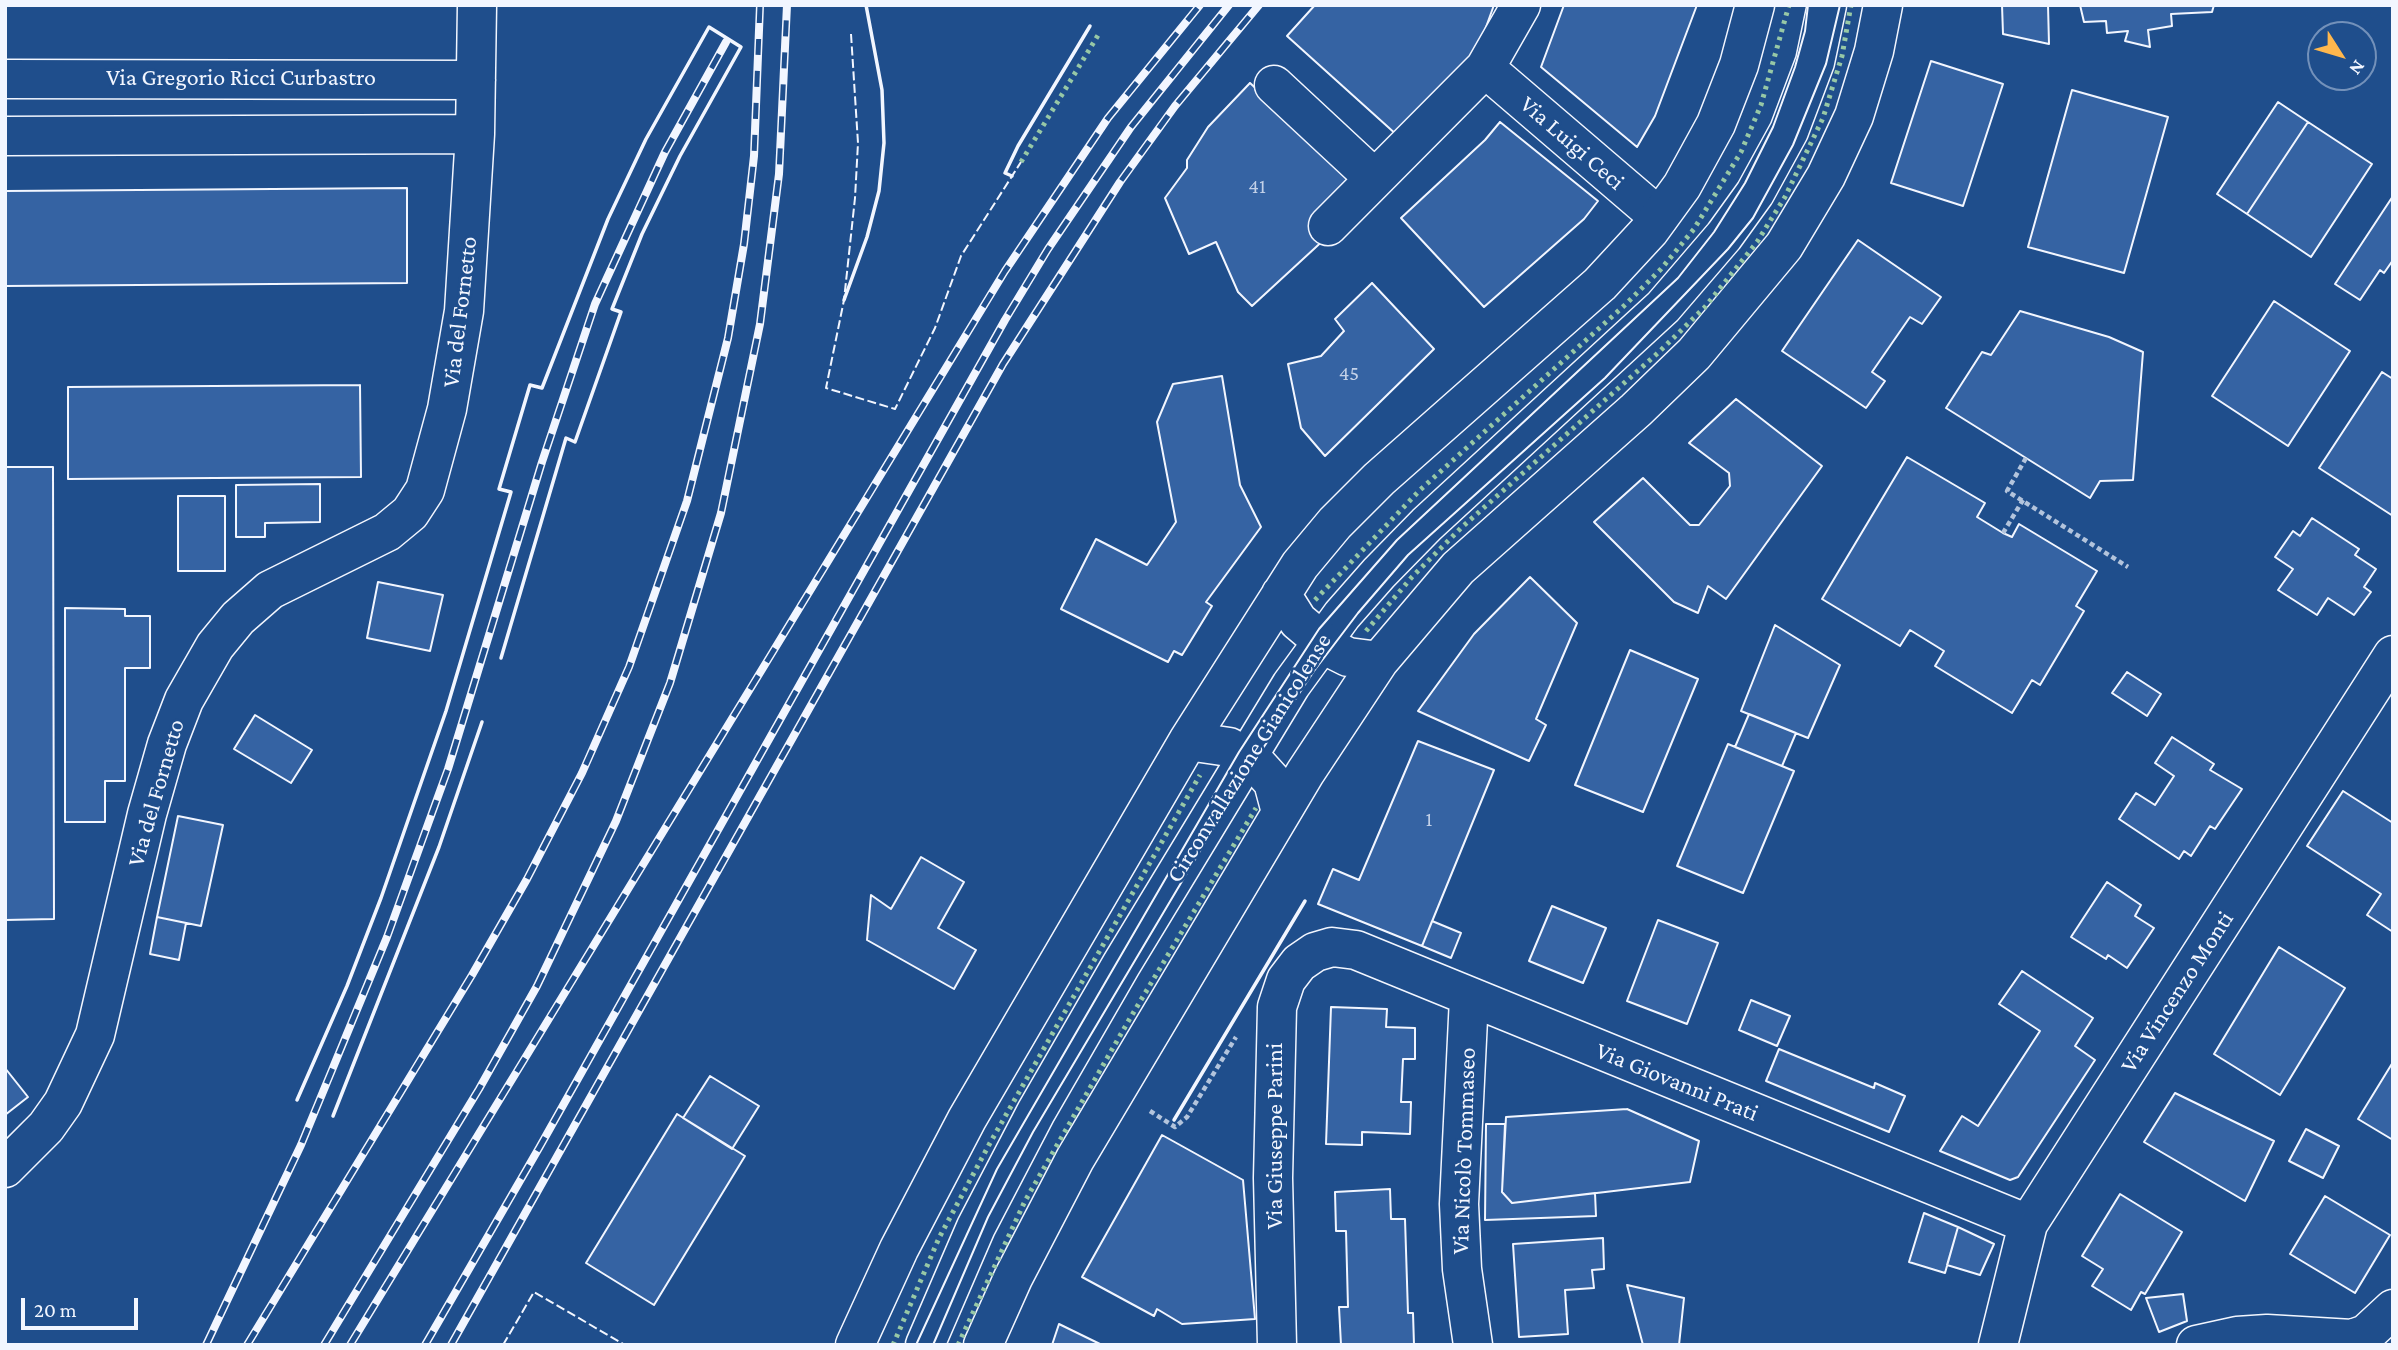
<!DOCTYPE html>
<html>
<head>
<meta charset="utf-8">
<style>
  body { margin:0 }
  #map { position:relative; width:2398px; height:1350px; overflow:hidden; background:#1f4e8c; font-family:"Crimson Pro",serif }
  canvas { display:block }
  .frame { position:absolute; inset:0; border:7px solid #f2f6ff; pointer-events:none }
  .north { position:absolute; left:2307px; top:21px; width:70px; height:70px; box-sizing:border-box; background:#1f4e8c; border:2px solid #7391ba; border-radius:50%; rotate:127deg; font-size:19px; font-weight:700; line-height:28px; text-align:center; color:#f2f6ff }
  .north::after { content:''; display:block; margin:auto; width:24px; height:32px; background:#ffb74d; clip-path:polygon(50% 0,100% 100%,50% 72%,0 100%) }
  .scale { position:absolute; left:21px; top:1298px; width:117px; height:32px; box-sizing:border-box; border:4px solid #f2f6ff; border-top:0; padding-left:9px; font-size:21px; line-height:24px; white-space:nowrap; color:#f2f6ff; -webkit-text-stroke:5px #1f4e8c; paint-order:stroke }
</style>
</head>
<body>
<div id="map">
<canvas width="2398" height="1350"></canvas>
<div class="frame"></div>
<div class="north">N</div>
<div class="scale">20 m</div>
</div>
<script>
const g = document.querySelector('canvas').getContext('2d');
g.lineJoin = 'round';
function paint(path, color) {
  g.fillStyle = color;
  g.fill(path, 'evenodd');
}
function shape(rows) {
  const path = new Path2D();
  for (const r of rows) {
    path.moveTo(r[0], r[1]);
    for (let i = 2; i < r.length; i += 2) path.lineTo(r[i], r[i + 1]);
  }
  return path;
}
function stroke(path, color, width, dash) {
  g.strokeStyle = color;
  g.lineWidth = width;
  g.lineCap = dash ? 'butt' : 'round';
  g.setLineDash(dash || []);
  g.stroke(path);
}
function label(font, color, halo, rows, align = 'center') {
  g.font = font + ' "Crimson Pro",serif';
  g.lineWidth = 5;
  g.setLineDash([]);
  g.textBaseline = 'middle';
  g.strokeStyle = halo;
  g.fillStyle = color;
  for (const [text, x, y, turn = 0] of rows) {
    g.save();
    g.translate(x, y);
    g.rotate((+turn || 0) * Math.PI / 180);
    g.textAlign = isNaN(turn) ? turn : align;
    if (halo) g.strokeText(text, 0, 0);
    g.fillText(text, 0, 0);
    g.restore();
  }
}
const building = shape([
  [1315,5,1494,5,1477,52,1398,136,1287,36,1315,5],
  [1564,5,1697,5,1655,116,1637,147,1541,67,1564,5],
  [2002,5,2048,5,2049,44,2003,34,2002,5],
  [2080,5,2214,5,2212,12,2171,14,2172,26,2148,30,2150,47,2125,41,2128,31,2107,33,2106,21,2084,22,2080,5],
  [1931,61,2003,84,1963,206,1891,183,1931,61],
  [1250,83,1351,176,1328,236,1252,306,1238,292,1216,242,1189,254,1165,198,1187,168,1187,160,1208,127,1250,83],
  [2072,90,2168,117,2124,273,2028,247,2072,90],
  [2278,102,2308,122,2247,214,2217,194,2278,102],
  [1500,122,1598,201,1584,219,1484,307,1401,218,1485,140,1500,122],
  [2308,122,2372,164,2311,257,2247,214,2308,122],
  [407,188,407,283,5,286,5,191,407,188],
  [2393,196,2393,260,2384,273,2380,270,2360,300,2335,284,2393,196],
  [1858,240,1941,297,1922,324,1910,317,1872,372,1885,381,1866,408,1782,351,1858,240],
  [1372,283,1434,349,1325,456,1301,428,1288,364,1321,356,1344,331,1335,319,1372,283],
  [2274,301,2350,351,2288,446,2212,396,2274,301],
  [2020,311,2109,337,2143,352,2133,480,2100,481,2090,498,1946,408,1982,352,1991,355,2020,311],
  [2382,372,2393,379,2393,516,2319,468,2382,372],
  [1222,376,1240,485,1261,527,1206,602,1212,606,1182,655,1174,651,1168,662,1061,609,1096,539,1147,565,1176,522,1157,422,1173,384,1222,376],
  [360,385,361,477,68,479,68,387,360,385],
  [1736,399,1822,466,1726,599,1708,586,1698,613,1674,602,1594,522,1643,478,1690,525,1699,525,1730,486,1729,473,1689,443,1736,399],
  [1907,457,1985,503,1977,517,2003,533,2012,537,2019,524,2097,571,2076,606,2084,611,2040,685,2032,680,2012,713,1935,666,1944,651,1910,630,1900,646,1822,599,1907,457],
  [5,467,53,467,54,919,5,920,5,467],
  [320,484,320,522,265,523,265,537,236,537,236,485,320,484],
  [178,496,225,496,225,571,178,571,178,496],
  [2312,518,2359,549,2355,555,2376,569,2364,587,2371,592,2354,615,2328,598,2317,615,2278,590,2293,569,2275,557,2293,531,2300,536,2312,518],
  [1530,577,1577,623,1536,719,1546,725,1529,761,1418,711,1474,634,1530,577],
  [378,582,443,595,430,651,367,638,378,582],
  [65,608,125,609,125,616,150,616,150,668,125,668,125,781,105,781,105,822,65,822,65,608],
  [1775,625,1840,665,1808,738,1741,711,1775,625],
  [1630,650,1698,679,1643,812,1575,785,1630,650],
  [2127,672,2161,694,2147,716,2112,693,2127,672],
  [1749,714,1796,733,1782,766,1735,747,1749,714],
  [255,715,312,750,291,783,234,749,255,715],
  [2172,737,2214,764,2210,770,2242,789,2215,829,2210,826,2191,856,2184,851,2179,859,2119,819,2136,793,2155,805,2174,776,2155,763,2172,737],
  [1418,741,1494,770,1422,946,1318,904,1333,869,1359,880,1418,741],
  [1728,744,1794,771,1743,893,1677,866,1728,744],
  [2343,791,2393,823,2393,932,2367,915,2381,894,2307,846,2343,791],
  [178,816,223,825,201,926,157,917,178,816],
  [921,857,964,882,938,928,976,950,954,989,867,940,871,895,891,909,921,857],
  [2107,882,2141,905,2135,916,2154,928,2127,968,2108,955,2106,959,2071,937,2107,882],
  [1552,906,1606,928,1583,983,1529,961,1552,906],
  [157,917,186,923,179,960,150,954,157,917],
  [1658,920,1718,943,1687,1024,1627,1001,1658,920],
  [1432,921,1461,933,1451,958,1422,946,1432,921],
  [2279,947,2345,988,2280,1095,2214,1054,2279,947],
  [2022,971,2093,1018,2075,1046,2095,1060,2018,1177,2010,1180,1940,1151,1962,1116,1978,1126,2040,1031,1999,1004,2022,971],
  [1751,1000,1790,1016,1777,1046,1739,1030,1751,1000],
  [1331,1007,1387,1009,1386,1027,1415,1028,1415,1059,1403,1059,1401,1102,1411,1102,1410,1134,1362,1132,1362,1145,1326,1144,1331,1007],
  [1779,1049,1874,1088,1875,1083,1905,1096,1889,1132,1766,1081,1779,1049],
  [2393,1062,2393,1140,2358,1119,2393,1062],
  [5,1068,28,1097,5,1115,5,1068],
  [710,1076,759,1106,732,1149,683,1118,710,1076],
  [2175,1093,2274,1141,2245,1201,2144,1142,2175,1093],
  [1627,1109,1699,1141,1690,1182,1512,1203,1502,1192,1506,1117,1627,1109],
  [677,1114,745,1156,654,1305,586,1263,677,1114],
  [1486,1124,1505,1124,1502,1192,1512,1203,1595,1193,1596,1216,1485,1220,1486,1124],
  [2306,1129,2339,1146,2323,1178,2289,1161,2306,1129],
  [1162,1135,1243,1180,1255,1319,1182,1324,1157,1309,1154,1316,1082,1277,1162,1135],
  [1390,1189,1391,1219,1405,1219,1408,1313,1413,1313,1414,1345,1341,1345,1339,1307,1348,1307,1346,1231,1336,1231,1335,1192,1390,1189],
  [2120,1194,2182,1232,2145,1294,2141,1292,2131,1310,2092,1286,2103,1269,2082,1256,2120,1194],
  [2325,1196,2390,1235,2355,1293,2290,1254,2325,1196],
  [1924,1213,1958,1227,1945,1273,1909,1262,1924,1213],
  [1958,1227,1994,1244,1980,1275,1947,1265,1958,1227],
  [1603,1238,1604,1269,1592,1270,1594,1288,1565,1290,1568,1334,1519,1337,1513,1244,1603,1238],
  [1627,1285,1684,1298,1679,1345,1643,1345,1627,1285],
  [2183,1294,2187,1321,2159,1332,2146,1298,2183,1294],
  [1059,1324,1102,1345,1052,1345,1059,1324]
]);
paint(building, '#3563a3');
stroke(building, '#f2f6ff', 2);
const minor = shape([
  [1485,68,1659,217],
  [5,79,476,80],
  [1274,85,1374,178],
  [5,136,475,134],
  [1328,226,1485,68,1521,5],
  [1469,998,1459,1204,1462,1269,1473,1345],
  [5,1168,46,1127,63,1103,95,1035,147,814,167,744,184,700,215,646,238,618,270,590,387,532,410,513,425,490,447,409,464,311,475,134,477,5],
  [925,1345,976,1227,1036,1112,1121,965,1291,685,1342,615,1379,573,1427,524,1663,307,1724,236,1755,193,1789,131,1815,62,1827,5],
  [1277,1345,1273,1178,1277,1007,1286,980,1299,963,1315,952,1332,947,1356,950,2028,1224],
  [1998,1345,2028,1224,2393,655],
  [2196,1345,2237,1336,2267,1334,2352,1339,2366,1334,2393,1309]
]);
const major = shape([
  [1281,594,1298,621,1330,648,1348,657,1379,661],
  [1188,741,1229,747,1254,761,1273,782,1281,812],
  [855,1345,899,1249,967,1119,1188,741,1300,565,1335,523,1379,479,1600,284,1650,230,1682,186,1716,124,1739,65,1755,5],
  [983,1345,1013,1278,1075,1159,1305,773,1379,661,1458,568,1636,410,1694,354,1784,246,1826,176,1854,116,1874,51,1883,5]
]);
stroke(minor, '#f2f6ff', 41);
stroke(major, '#f2f6ff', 41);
stroke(shape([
  [2026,458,2007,491,2128,567],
  [2003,533,2023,500],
  [1150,1111,1175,1127,1187,1117,1236,1037]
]), '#b3c4dc', 4.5, [5, 3.5]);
stroke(minor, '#1f4e8c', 38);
stroke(major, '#1f4e8c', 38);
stroke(shape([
  [916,1345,997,1169,1239,752,1319,629,1397,540,1678,278,1714,232,1745,183,1773,127,1795,67,1805,31,1808,5],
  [933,1345,988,1217,1033,1132,1244,777,1314,671,1358,613,1408,555,1605,378,1728,249,1753,218,1793,145,1826,64,1840,5]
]), '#f2f6ff', 2);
const rail = shape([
  [206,1345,301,1145,387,937,448,769,542,462,595,304,665,152,726,42],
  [247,1345,472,975,527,879,582,773,629,667,687,501,728,338,744,244,754,156,760,5],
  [324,1345,479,1089,537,986,616,821,670,683,721,513,760,324,779,174,787,5],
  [350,1345,1005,271,1108,118,1200,5],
  [425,1345,539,1148,1005,320,1048,249,1131,127,1229,5],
  [451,1345,1003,364,1120,182,1175,106,1259,5]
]);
stroke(rail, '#f2f6ff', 8);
stroke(rail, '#1f4e8c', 5, [16]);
stroke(shape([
  [1021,162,1100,32],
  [1315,600,1420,490,1626,304,1661,269,1694,229,1741,152,1761,105,1789,5],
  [1366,631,1412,577,1461,528,1659,352,1705,307,1757,242,1785,197,1823,118,1842,56,1851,5],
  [893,1345,939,1238,990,1143,1200,775],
  [958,1345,1025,1201,1129,1020,1256,808]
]), '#97c8a6', 5, [3.5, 5]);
stroke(shape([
  [851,34,858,143,855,198,844,300,826,388,895,409,935,328,961,256,1021,162],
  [503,1345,534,1292,625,1345]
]), '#f2f6ff', 2, [9, 3.5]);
stroke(shape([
  [1012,176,1005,173,1018,146,1090,26],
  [844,300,867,237,879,191,884,143,882,90,866,5],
  [297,1100,347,986,381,898,446,711,511,492,499,489,530,385,542,388,608,219,646,139,709,27,741,47,680,156,642,234,612,309,621,312,575,442,566,438,501,658],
  [333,1116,439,847,482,722],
  [1174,1120,1305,901]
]), '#f2f6ff', 3.5);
label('21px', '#c3d1e8', null, [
  ["41",1257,187],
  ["45",1349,374],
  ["1",1429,820]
]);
label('24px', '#f2f6ff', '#1f4e8c', [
  ["Via Gregorio Ricci Curbastro",241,78],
  ["Via Luigi Ceci",1572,143,41],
  ["Via del Fornetto",460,312,-83],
  ["Circonvallazione Gianicolense",1249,758,-58],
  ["Via del Fornetto",156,793,-74],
  ["Via Vincenzo Monti",2177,992,-57],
  ["Via Giovanni Prati",1677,1082,22],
  ["Via Giuseppe Parini",1275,1136,-90],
  ["Via Nicolò Tommaseo",1464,1151,-88]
]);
</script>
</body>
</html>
